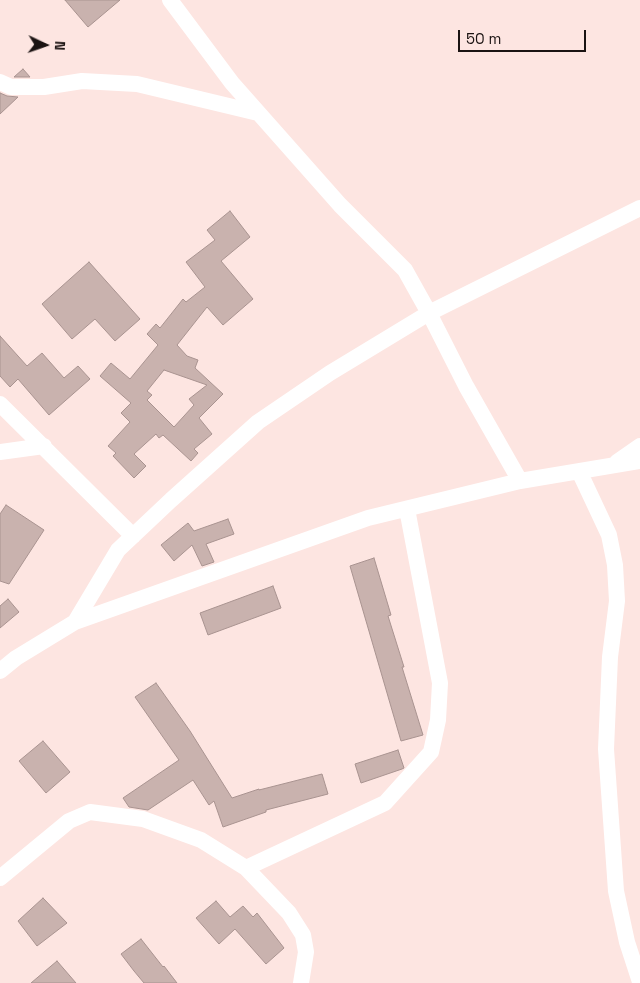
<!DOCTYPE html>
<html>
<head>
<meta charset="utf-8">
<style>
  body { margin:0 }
  #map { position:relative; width:640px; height:983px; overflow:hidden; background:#fde5e1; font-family:"Space Grotesk",sans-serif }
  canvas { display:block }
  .north { position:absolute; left:20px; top:20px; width:50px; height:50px; -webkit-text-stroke:4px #fde5e1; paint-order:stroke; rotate:93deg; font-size:14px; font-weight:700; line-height:20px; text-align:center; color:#1b1312 }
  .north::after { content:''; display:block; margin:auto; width:18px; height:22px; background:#1b1312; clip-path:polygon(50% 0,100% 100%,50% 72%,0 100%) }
  .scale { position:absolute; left:458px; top:30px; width:128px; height:22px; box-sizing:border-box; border:2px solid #1b1312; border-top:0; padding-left:6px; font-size:15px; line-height:18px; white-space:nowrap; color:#1b1312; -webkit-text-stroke:4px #fde5e1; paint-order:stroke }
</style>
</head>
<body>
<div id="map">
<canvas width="640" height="983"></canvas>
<div class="north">N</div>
<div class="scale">50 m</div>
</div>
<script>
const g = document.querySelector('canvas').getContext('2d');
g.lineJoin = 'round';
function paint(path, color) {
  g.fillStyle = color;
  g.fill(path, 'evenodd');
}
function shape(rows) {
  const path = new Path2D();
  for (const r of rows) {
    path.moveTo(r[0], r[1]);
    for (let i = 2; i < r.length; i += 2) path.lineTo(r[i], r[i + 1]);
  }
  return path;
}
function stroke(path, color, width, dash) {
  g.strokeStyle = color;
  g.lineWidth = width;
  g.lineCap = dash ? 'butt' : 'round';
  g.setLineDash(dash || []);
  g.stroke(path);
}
const building = shape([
  [65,0,120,0,88,27,65,0],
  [23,69,30,77,14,77,23,69],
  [0,93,7,96,18,97,0,114,0,93],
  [230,211,250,237,221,261,253,299,223,325,207,307,177,345,187,356,198,360,195,368,223,394,199,418,212,434,194,449,198,453,191,461,163,435,159,438,156,434,134,454,146,466,134,478,113,456,116,453,108,446,130,422,121,413,131,403,100,376,111,363,130,379,158,345,147,334,156,324,160,328,183,299,186,302,205,287,186,262,215,240,207,230,230,211],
  [164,370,207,385,189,399,194,405,174,427,147,400,152,395,147,391,164,370],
  [89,262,140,319,115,341,95,319,72,339,42,304,89,262],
  [0,336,27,366,42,353,64,378,78,366,90,379,49,415,18,379,10,387,0,376,0,336],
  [6,505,44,530,9,584,0,581,0,514,6,505],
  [228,519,234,534,206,544,214,562,202,566,192,545,174,561,161,545,188,523,194,531,228,519],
  [374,558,391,615,388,616,404,667,402,667,423,735,401,741,350,566,374,558],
  [273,586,281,608,208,635,200,613,273,586],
  [8,599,19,612,0,628,0,606,8,599],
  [156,683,190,731,232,798,259,789,259,790,322,774,328,794,266,810,266,812,223,827,214,801,209,805,193,780,148,810,129,807,123,798,179,760,135,697,156,683],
  [43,741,70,772,46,793,19,761,43,741],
  [398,750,404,768,402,769,361,783,355,764,398,750],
  [43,898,67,923,37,946,18,921,43,898],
  [216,901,230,917,243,906,253,917,257,913,284,948,266,964,235,929,219,944,196,918,216,901],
  [141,939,163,967,164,966,177,983,144,983,134,971,121,954,141,939],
  [57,961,76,983,31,983,57,961]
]);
paint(building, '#c9b2ae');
stroke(building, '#a99390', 1);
stroke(shape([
  [170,0,232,83,340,205,405,270,429,313,466,386,520,481],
  [0,82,11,87,44,87,82,81,137,84,258,113],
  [0,404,133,536],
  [0,452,44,446],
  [617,462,640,446],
  [579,471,609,535,615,565,617,601,610,657,606,749,616,891,627,942,640,982],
  [75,622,118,550,171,500,258,422,330,373,429,313,640,208],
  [0,671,16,658,75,622,368,518,520,481,640,461],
  [246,868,385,803,431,752,438,720,440,683,407,509],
  [0,878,69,821,90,812,143,819,201,840,246,868,289,913,303,935,306,952,301,983]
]), '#fff', 16);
</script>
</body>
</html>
